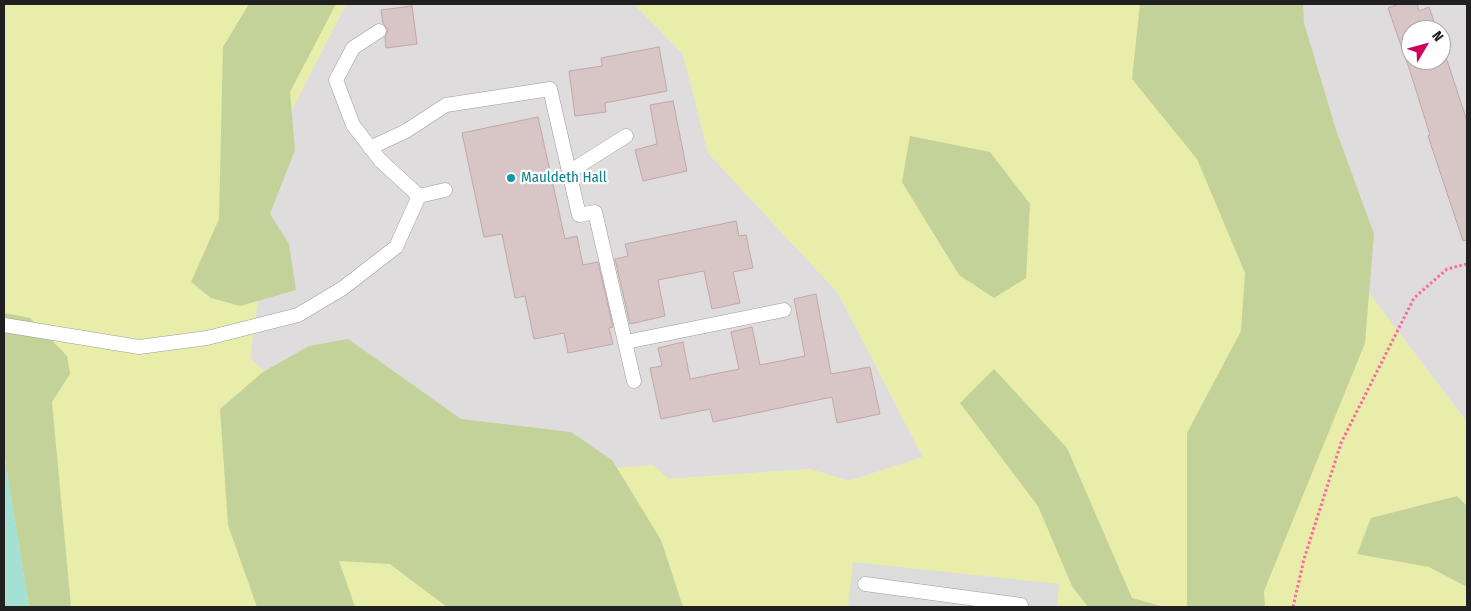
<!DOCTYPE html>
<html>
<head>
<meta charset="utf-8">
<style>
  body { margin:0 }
  #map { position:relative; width:1471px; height:611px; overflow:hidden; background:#f1e8e5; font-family:"Fira Sans Condensed",sans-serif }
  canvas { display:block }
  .frame { position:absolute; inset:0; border:5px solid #202020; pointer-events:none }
  .north { position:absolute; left:1401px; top:20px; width:50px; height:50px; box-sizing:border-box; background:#fff; border:1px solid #a6a6a6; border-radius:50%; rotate:53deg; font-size:14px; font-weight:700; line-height:20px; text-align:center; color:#202020 }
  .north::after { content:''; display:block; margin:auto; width:18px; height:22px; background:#cf005c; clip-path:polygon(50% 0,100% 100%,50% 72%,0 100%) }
</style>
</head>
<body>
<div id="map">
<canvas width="1471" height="611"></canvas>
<div class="frame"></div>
<div class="north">N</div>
</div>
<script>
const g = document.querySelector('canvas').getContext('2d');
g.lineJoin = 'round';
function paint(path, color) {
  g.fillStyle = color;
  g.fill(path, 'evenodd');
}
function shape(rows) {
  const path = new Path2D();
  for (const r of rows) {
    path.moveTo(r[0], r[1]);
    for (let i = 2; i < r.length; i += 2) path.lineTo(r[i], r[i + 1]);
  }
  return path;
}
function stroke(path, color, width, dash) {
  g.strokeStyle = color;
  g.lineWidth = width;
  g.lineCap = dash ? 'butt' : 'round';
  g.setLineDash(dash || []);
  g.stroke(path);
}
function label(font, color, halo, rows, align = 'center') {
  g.font = font + ' "Fira Sans Condensed",sans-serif';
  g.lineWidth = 4.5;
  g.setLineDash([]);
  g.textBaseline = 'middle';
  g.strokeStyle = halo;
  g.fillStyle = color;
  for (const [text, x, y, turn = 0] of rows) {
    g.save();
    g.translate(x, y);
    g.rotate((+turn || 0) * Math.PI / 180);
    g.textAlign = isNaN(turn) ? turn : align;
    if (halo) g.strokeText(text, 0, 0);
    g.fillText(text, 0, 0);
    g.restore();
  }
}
paint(shape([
  [346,4,634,4,683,54,708,153,838,293,923,457,849,481,810,469,669,479,564,472,288,394,250,358,261,280,262,169],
  [1226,4,1467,4,1467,422,1299,201],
  [1411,30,1441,30,1441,60,1411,60]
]), '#dedcdd');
paint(shape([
  [4,4,346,4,262,169,261,280,250,358,288,394,564,472,653,465,669,479,810,469,849,481,923,457,838,293,708,153,683,54,634,4,1226,4,1299,201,1467,422,1467,607,4,607]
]), '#e8eda9');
paint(shape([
  [249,4,336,4,290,92,295,150,270,214,289,244,296,290,240,306,211,298,191,282,219,219,223,47],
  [1140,4,1303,4,1304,23,1336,130,1374,234,1365,343,1264,591,1265,607,1187,607,1187,433,1241,331,1245,273,1197,159,1132,79],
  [910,136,990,152,1030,204,1026,278,994,298,959,275,902,182],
  [4,313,30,318,67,356,70,374,52,402,71,607,29,607,4,453],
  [348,339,461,419,571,432,612,460,661,540,683,607,447,607,390,564,339,561,355,607,257,607,228,525,220,409,263,372,309,346],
  [994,369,1067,448,1132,598,1164,607,1088,607,1072,586,1038,506,960,403],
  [1457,496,1467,506,1467,587,1429,567,1357,554,1371,518]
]), '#c3d298');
paint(shape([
  [853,562,1059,584,1057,607,848,607]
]), '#dcdcdc');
paint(shape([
  [4,453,29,607,4,607]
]), '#a4e0d3');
const building = shape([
  [1399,4,1417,4,1419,11,1429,7,1437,30,1411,30,1411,60,1441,60,1441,42,1467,121,1467,240,1463,241,1428,136,1430,135,1410,71,1388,8,1399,4],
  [412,6,417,44,386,48,385,37,388,30,383,23,381,10,412,6],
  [659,47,667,91,605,103,606,112,575,116,569,71,602,66,601,58,659,47],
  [673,101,687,171,643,181,635,150,657,144,650,105,673,101],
  [538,117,565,239,577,236,583,265,598,262,613,327,609,328,613,344,568,353,564,333,534,339,525,296,515,298,502,234,484,237,462,133,538,117],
  [736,221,739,236,746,235,753,268,733,272,740,303,712,309,704,271,658,280,665,316,630,324,615,259,628,256,625,244,736,221],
  [816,294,831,374,870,367,880,414,837,423,832,397,713,422,710,409,661,419,650,368,662,366,658,348,683,342,690,379,739,369,731,332,752,327,760,365,805,356,794,299,816,294]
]);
paint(building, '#d8c5c6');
stroke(building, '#c3a7a7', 1);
const lane = shape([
  [379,31,353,48,336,80,353,125,380,160,419,196],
  [370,148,406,131,446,105,550,89,579,215,595,212,634,381],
  [569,172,626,136],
  [4,325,139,347,207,338,298,315,343,288,396,247,419,196,445,190],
  [626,342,784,310],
  [865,584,1021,605,1020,607]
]);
stroke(lane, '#9d9d9d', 15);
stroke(shape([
  [1293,607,1304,559,1341,443,1414,298,1447,269,1467,264]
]), '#ff689c', 3, [2.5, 2.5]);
stroke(lane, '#fff', 14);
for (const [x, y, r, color] of [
  [511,178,5,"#0f9aa8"]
]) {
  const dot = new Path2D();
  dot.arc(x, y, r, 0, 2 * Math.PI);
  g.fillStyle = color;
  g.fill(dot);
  stroke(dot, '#fff', 2);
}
label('15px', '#0d838f', '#fff', [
  ["Mauldeth Hall",521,178]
], 'left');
</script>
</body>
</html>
